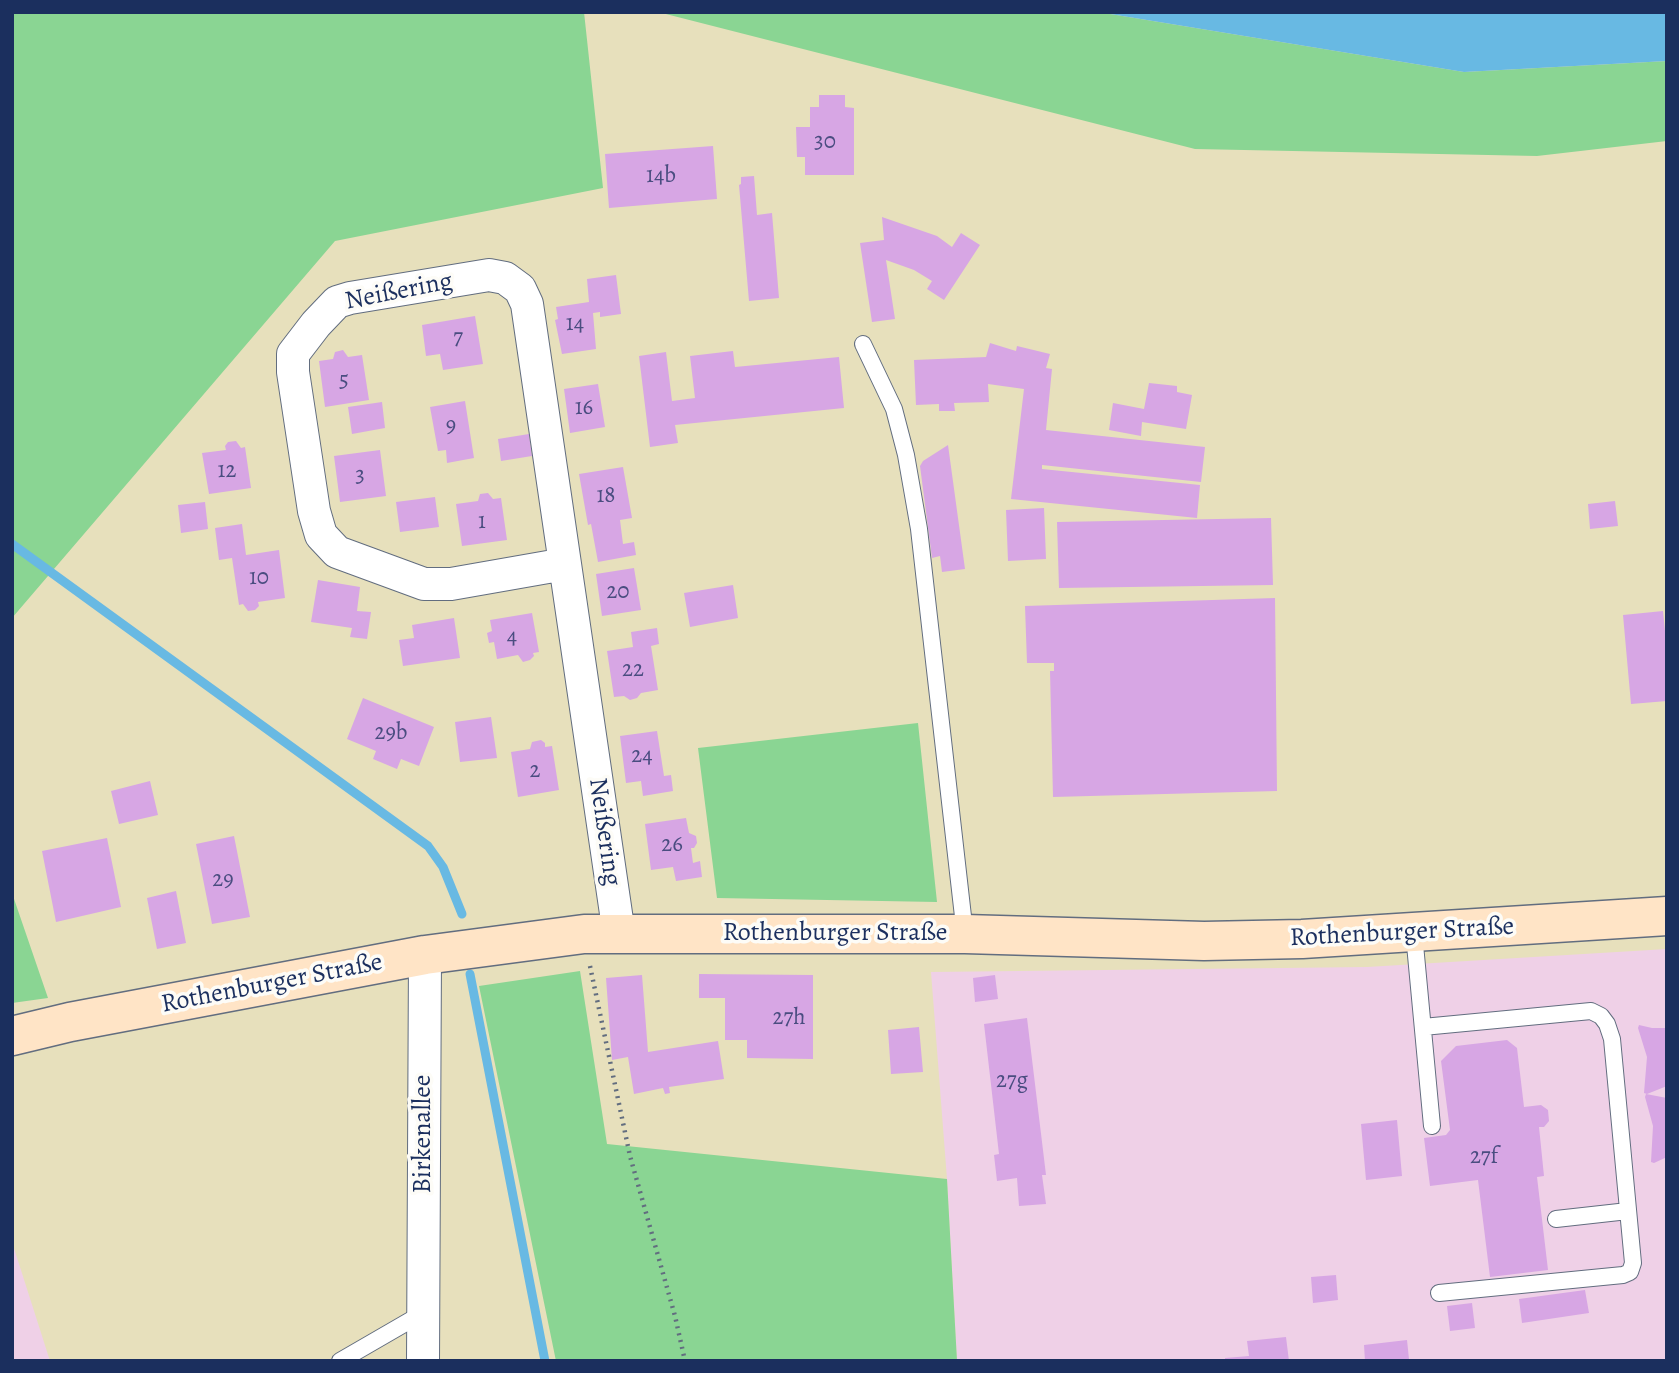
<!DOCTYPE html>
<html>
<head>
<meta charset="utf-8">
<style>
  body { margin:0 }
  #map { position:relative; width:1679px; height:1373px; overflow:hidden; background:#e7e0bc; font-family:Alegreya,serif }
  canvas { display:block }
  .frame { position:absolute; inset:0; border:14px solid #1b2f5e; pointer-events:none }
</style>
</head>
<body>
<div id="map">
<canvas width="1679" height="1373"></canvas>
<div class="frame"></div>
</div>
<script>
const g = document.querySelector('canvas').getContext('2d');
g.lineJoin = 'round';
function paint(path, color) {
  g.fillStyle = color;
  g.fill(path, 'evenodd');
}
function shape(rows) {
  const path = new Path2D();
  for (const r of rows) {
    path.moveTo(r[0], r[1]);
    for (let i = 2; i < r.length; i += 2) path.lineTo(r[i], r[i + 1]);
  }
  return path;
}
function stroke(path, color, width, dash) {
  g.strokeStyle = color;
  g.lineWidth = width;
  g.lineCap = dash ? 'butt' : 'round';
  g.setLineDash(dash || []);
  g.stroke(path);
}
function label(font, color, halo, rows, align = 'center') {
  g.font = font + ' Alegreya,serif';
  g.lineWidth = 7;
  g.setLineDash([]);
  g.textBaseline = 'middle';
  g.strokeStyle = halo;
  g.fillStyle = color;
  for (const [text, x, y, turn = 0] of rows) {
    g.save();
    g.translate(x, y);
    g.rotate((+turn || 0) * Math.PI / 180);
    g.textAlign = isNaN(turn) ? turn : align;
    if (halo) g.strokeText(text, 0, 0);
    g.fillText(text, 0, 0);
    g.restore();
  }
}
paint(shape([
  [1667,949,1667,1361,957,1361,947,1179,931,972,1367,967],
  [12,1242,50,1361,12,1361]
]), '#efd0e7');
paint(shape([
  [12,12,584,12,603,188,335,241,12,618],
  [658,12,1098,12,1464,72,1667,61,1667,141,1537,156,1195,149],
  [918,723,937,902,717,898,698,748],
  [12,893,48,998,12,1003],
  [580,971,607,1144,947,1179,957,1361,556,1361,479,986]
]), '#8ad593');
paint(shape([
  [1098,12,1667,12,1667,61,1464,72]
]), '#68b9e3');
stroke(shape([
  [12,544,428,846,443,867,462,914],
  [470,974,545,1361]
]), '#68b9e3', 9);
paint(shape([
  [819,95,845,95,845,107,854,108,854,175,805,175,805,157,797,157,796,127,810,127,810,107,819,107],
  [713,146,717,199,609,208,605,154],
  [754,176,757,215,772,213,779,298,749,301,739,185,741,184,741,177],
  [882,217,937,236,952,247,961,233,980,245,944,300,927,289,932,281,914,270,886,260,895,319,872,322,860,243,884,240],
  [616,275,621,314,600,317,600,312,593,313,596,349,562,354,555,320,558,319,556,307,589,302,587,279],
  [475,316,483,364,443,370,440,354,426,356,422,325],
  [990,343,1016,351,1017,346,1050,354,1046,368,1052,369,1046,430,1205,447,1201,482,1042,465,1042,469,1200,485,1197,518,1011,499,1024,389,988,384,989,402,954,403,955,411,939,411,939,404,916,405,914,360,986,357],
  [343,350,348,357,362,355,369,400,325,407,319,361,333,359,335,352],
  [733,351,735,367,839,357,844,408,675,425,678,443,650,447,639,356,666,352,672,401,695,398,690,356],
  [1149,383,1177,386,1177,392,1192,395,1186,429,1142,422,1141,436,1109,430,1113,403,1144,409],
  [598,384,605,427,570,433,564,389],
  [465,401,474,458,447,463,446,450,438,451,430,407],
  [382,402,385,428,352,434,348,407],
  [529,434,532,456,501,461,498,439],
  [236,441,241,448,245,447,251,488,209,494,202,453,226,450,225,446,228,442],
  [948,445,965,569,942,572,940,556,932,558,920,466,923,461],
  [380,450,386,496,340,502,334,456],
  [623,467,632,518,620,520,623,544,634,542,636,555,598,562,591,524,588,525,579,474],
  [488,493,493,499,501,498,507,540,462,546,456,504,478,501,480,494],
  [435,497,439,527,400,532,396,502],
  [1615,501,1618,526,1590,529,1588,504],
  [205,502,208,529,181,533,178,505],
  [1044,508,1046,559,1008,561,1006,510],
  [1271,518,1273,585,1059,588,1057,522],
  [242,524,246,555,279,550,285,598,258,602,259,606,255,610,248,611,243,604,239,605,232,558,219,560,215,528],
  [634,568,641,610,602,616,596,574],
  [318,580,360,587,357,611,371,612,367,639,350,637,352,628,311,622],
  [733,585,738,618,690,627,684,593],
  [1275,598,1277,791,1053,797,1050,671,1054,671,1054,663,1027,663,1025,606],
  [1663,611,1667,651,1667,701,1631,704,1623,615],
  [532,613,539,652,533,653,534,656,530,660,523,662,518,655,497,659,494,642,489,643,487,633,492,631,490,620],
  [454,618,460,658,403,666,399,640,414,638,412,625],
  [657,628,659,644,651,646,658,690,641,693,637,698,630,700,624,696,614,697,607,651,633,647,631,632],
  [363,698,434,727,419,766,401,759,397,769,373,759,376,751,347,739],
  [491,717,497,758,460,762,455,722],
  [657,731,664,776,671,775,673,791,643,796,641,781,626,783,620,736],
  [541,740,545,743,545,747,552,746,559,790,518,797,511,752,530,749,532,742],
  [150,781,158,815,119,824,111,791],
  [686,818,689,833,696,836,697,843,694,848,691,848,693,863,700,861,702,877,676,881,673,867,651,870,645,824],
  [234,836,250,917,212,924,196,844],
  [107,838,121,907,56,922,42,851],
  [176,891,186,943,157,949,147,898],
  [699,974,813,975,813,1059,747,1058,747,1040,725,1040,725,998,699,998],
  [642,975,648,1052,718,1041,724,1079,669,1087,670,1093,665,1094,663,1088,634,1094,628,1057,612,1060,606,978],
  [995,975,998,999,975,1002,973,978],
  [1027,1018,1046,1175,1042,1175,1046,1204,1019,1206,1017,1178,997,1181,994,1155,999,1154,984,1024],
  [1639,1025,1652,1028,1667,1028,1667,1086,1647,1094,1644,1093,1647,1057,1638,1028],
  [919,1027,923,1072,891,1074,888,1030],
  [1507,1040,1517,1048,1524,1107,1541,1105,1548,1110,1549,1121,1544,1127,1539,1127,1544,1176,1537,1177,1548,1270,1490,1277,1478,1180,1430,1186,1424,1138,1446,1135,1450,1130,1441,1061,1456,1046],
  [1646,1094,1667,1098,1667,1157,1654,1163,1651,1162,1653,1126,1645,1097],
  [1397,1120,1402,1176,1366,1180,1361,1124],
  [1336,1275,1338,1300,1313,1303,1311,1277],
  [1585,1290,1589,1313,1522,1323,1519,1299],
  [1472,1303,1475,1328,1450,1331,1447,1306],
  [1286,1337,1289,1361,1225,1361,1225,1358,1249,1356,1247,1341],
  [1407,1340,1409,1359,1365,1361,1364,1345]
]), '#d7a6e4');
const lane = shape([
  [863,344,894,409,906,455,919,529,965,934],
  [1414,934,1432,1126],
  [1423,1027,1591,1011,1601,1016,1607,1024,1612,1039,1633,1263,1630,1272,1623,1275,1439,1293],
  [1556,1219,1628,1211],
  [340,1361,423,1313]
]);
const street = shape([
  [565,564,451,584,424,584,337,552,321,535,314,511,293,372,293,354,316,324,337,302,350,298,489,275,505,278,520,289,527,304,565,564,619,934],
  [423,1361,425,955]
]);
const secondary = shape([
  [12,1036,70,1022,425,955,584,934,965,934,1204,941,1302,939,1667,916]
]);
stroke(lane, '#626d7f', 18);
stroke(street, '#626d7f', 34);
stroke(secondary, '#626d7f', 41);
stroke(shape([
  [590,966,630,1156,675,1316,685,1361]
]), '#626d7f', 4.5, [2, 5]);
stroke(lane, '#fff', 16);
stroke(street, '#fff', 32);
stroke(secondary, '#ffe4c6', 38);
label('23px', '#4a4d80', null, [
  ["30",825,142],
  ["14b",661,176],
  ["14",575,324],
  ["7",458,338],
  ["5",344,381],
  ["16",584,408],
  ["9",451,426],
  ["12",227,471],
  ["3",360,476],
  ["18",606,496],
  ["1",482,522],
  ["10",259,578],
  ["20",618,592],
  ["4",512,637],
  ["22",633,670],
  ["29b",391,733],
  ["24",642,756],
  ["2",535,771],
  ["26",672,845],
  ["29",223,880],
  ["27h",789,1018],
  ["27g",1012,1081],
  ["27f",1484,1157]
]);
label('26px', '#1b2f5e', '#fdfcf7', [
  ["Neißering",399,292,-11],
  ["Neißering",604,832,82],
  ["Rothenburger Straße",1402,933,-3],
  ["Rothenburger Straße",835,934],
  ["Rothenburger Straße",272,984,-11],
  ["Birkenallee",424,1134,-90]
]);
</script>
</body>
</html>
